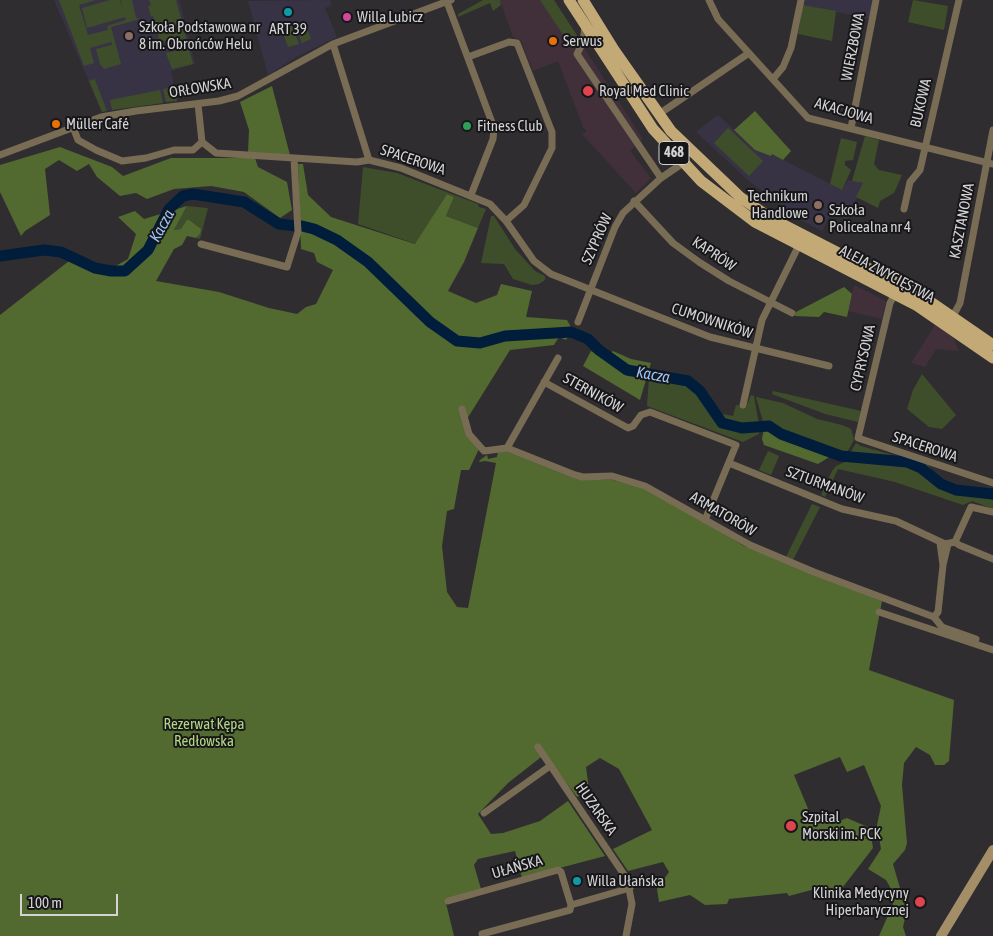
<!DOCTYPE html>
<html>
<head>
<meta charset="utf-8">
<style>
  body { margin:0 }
  #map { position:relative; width:993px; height:936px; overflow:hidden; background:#302d31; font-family:"Asap Condensed",sans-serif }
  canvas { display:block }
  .scale { position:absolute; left:20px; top:894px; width:98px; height:22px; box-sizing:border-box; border:2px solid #d3d2d4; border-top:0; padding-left:6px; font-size:15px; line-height:18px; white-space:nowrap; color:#d3d2d4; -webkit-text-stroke:4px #171618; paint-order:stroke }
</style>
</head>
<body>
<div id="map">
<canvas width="993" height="936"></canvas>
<div class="scale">100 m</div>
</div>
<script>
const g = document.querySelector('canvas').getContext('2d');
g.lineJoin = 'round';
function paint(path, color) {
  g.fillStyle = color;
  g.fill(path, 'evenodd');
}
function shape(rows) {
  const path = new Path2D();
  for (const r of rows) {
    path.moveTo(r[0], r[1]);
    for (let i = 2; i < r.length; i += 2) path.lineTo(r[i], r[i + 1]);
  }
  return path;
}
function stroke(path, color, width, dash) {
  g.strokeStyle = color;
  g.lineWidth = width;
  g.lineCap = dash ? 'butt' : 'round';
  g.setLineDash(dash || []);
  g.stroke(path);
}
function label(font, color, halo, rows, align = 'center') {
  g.font = font + ' "Asap Condensed",sans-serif';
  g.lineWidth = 4;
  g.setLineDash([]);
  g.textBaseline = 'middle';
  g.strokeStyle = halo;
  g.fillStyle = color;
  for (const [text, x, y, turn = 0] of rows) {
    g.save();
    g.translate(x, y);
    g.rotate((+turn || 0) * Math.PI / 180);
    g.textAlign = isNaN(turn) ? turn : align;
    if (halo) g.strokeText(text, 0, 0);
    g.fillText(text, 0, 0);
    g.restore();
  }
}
paint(shape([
  [500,0,553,0,643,139,630,151,651,178,636,193,582,134,587,132,583,127,558,61,533,71,521,41,513,37],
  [854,285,886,301,882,319,848,311],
  [935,325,953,337,959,351,936,349,925,367,911,363]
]), '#41303a');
paint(shape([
  [54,0,179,0,195,64,171,71,177,101,136,105,102,112],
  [330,0,332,5,325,8,337,37,296,57,268,75,248,1],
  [803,0,872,0,870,19,803,5],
  [718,115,734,130,736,129,734,131,755,150,772,154,842,190,848,180,864,183,846,219,832,212,822,231,801,220,749,181,696,132]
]), '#383344');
paint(shape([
  [59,0,96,0,79,5,88,35,108,30,107,26,126,20,125,17,87,28,82,8,110,0,120,0,123,10,121,0,132,0,136,18,140,19,111,27,121,64,104,69,100,64,96,49,112,45,110,36,111,42,90,48,94,63,84,66],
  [149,0,176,0,193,64,172,69,166,53,181,49,178,38,160,42,153,16,151,16,148,6,151,5],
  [483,0,500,0,501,5,493,11,490,3,458,17,458,14],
  [540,0,554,0,580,40,575,48,572,48],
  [913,0,948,6,944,30,908,22],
  [803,5,836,11,832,41,798,34],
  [305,22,311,39,302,43,295,25],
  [292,26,299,44,288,47,282,30],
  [95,79,95,80,107,111,102,112,89,81],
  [174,87,177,101,166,102,163,89],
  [160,90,163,103,112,110,110,100],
  [728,128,763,161,749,176,714,143],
  [865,136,879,140,874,164,879,170,902,175,894,193,880,201,878,208,856,197,863,183,852,181],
  [841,138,857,142,853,160,845,161,845,165,851,170,842,190,830,184],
  [363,167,397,173,478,204,479,207,486,209,478,228,446,216,454,197,447,194,416,244,358,224],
  [187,206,208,208,200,239,196,238,200,234,185,225,181,229,174,230],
  [491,216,494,216,515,249,535,271,545,276,545,280,539,284,532,285,513,279,504,264,481,263],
  [922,374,956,415,942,429,929,427,907,409,913,390],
  [649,377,685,384,696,393,716,422,743,430,759,428,759,434,743,442,647,406],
  [773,391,861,411,858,422,825,414,772,394],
  [751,395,754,396,759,425,750,427,736,425,724,422,717,416,717,413,733,416,736,405,746,407],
  [756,397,783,403,817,419,842,425,851,429,854,440,846,454,782,432,769,425,764,425],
  [856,443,861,446,928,465,937,477,908,461,849,455],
  [768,451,779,456,771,475,759,470],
  [848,458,889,461,915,467,938,487,961,494,981,494,993,500,993,509,972,501,963,505,895,482,838,469,825,497,821,495,832,471,836,466,847,461],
  [812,504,820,507,793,560,786,557]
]), '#3f4e2a');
paint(shape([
  [272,86,290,155,248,152,249,130,240,102],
  [755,111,791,151,783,160,772,154,771,156,755,150,734,130],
  [60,147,112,167,123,176,171,158,255,158,258,167,287,182,292,210,280,218,244,192,211,186,174,189,147,199,136,193,120,196,97,177,89,164,77,171,59,160,45,169,50,215,25,231,21,236,0,192,0,165],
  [298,164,303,164,308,195,331,217,415,244,447,194,454,197,446,216,478,228,464,262,448,291,476,303,497,295,501,284,532,291,526,317,567,320,572,329,566,340,559,337,554,345,510,350,467,419,463,420,479,449,469,470,461,470,454,509,447,511,442,546,447,592,457,607,468,608,496,463,485,461,479,462,480,460,487,455,488,459,497,457,498,451,503,450,576,479,613,480,644,488,665,498,744,546,882,601,869,670,954,700,949,761,944,765,935,765,930,755,916,747,904,763,902,785,907,843,905,850,893,864,904,902,906,914,903,927,906,936,879,936,893,904,890,887,886,880,868,869,881,849,877,825,881,806,864,765,847,772,840,757,794,775,814,823,831,817,834,823,847,818,870,828,873,848,836,896,815,889,789,896,787,893,729,899,727,904,705,905,690,895,659,902,657,889,669,872,663,862,628,871,613,849,652,830,619,769,600,758,586,767,589,789,577,797,545,754,508,783,478,814,491,834,503,833,540,821,568,801,605,856,522,878,515,851,478,859,474,865,481,889,445,899,454,936,0,936,0,315,69,261,112,268,128,259,136,234,118,217,135,211,144,219,187,206,174,230,181,229,187,220,189,220,201,229,200,234,196,238,187,236,182,245,174,249,156,281,219,292,269,308,297,314,306,307,316,304,333,270,317,262,314,253,301,249],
  [844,287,852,294,847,317,824,312,819,317,795,316,796,312],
  [591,351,603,358,613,351,631,359,651,363,640,400,583,366],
  [764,428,797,442,834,454,818,464,764,445,762,439]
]), '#526930');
stroke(shape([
  [302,226,314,229,337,240,368,262,430,322,457,341,480,343,505,336,571,332,588,339,599,350,627,370,688,381,700,391,722,423,742,428,769,426,781,434,841,456,907,462,921,468,941,484,956,490,993,494],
  [0,256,44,250,61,252,95,268,111,271,125,271,148,250,169,209,183,196,193,194,244,202,279,224,296,226]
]), '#011d3c', 11);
stroke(shape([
  [709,0,718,19,808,118,993,164],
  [447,2,494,128,493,139,471,195],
  [585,26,583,42,577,54,661,178],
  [333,44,369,160],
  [468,57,509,42,517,43,552,132,552,148,524,205,506,221],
  [773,79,783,67,791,48,801,0],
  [198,104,202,142,216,153,357,162,369,160,401,168,490,204,506,221,534,261,551,274,710,337,829,366],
  [659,114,749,53],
  [73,127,78,140,96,150,122,161,146,158,174,150,193,150,202,142],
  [851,128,876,0],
  [0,155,101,117,136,111,219,101,238,96,333,44,451,0],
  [634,201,673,243,699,262,729,281,792,313],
  [904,209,910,182,920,170,959,0],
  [201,244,287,267,298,232,294,158],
  [895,294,890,303,858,438,993,483],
  [953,316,960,303,993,130],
  [578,322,615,227,623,213,661,178,683,163],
  [544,382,628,428,633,426,641,415,650,412,736,445,705,520],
  [743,405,762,320,799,245],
  [462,409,469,434,484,451,507,448,575,475,583,477,612,476,645,486,750,545,814,572,934,617],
  [507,448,558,358],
  [729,463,842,509,896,521,945,544,955,542,971,507,993,512],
  [955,542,959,545,993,559],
  [940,543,943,565],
  [879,612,993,650],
  [934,617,938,612,943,565,948,544],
  [934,617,942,627,976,639],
  [538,747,627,879,632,904,626,936],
  [484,813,550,766],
  [448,901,558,870,561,872,571,905],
  [571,905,630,888],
  [482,934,570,910,571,905]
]), '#796c54', 7);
stroke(shape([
  [941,936,993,850]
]), '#a38e67', 10);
stroke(shape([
  [569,0,653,129,701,181,755,222,916,305,993,358],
  [583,0,614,50,671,131,740,197,772,219,922,296,993,345]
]), '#c3a976', 11);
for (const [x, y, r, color] of [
  [288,12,5,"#0f9aa8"],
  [347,17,5,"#d1479c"],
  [129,36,5,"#8d6e63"],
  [553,41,5,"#e8710a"],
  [588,91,6,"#e0444e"],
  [56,124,5,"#e8710a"],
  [467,126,5,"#2e9e5b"],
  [818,205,5,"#8d6e63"],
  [819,219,5,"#8d6e63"],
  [791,826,6,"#e0444e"],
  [577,881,5,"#0f9aa8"],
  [920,902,6,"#e0444e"]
]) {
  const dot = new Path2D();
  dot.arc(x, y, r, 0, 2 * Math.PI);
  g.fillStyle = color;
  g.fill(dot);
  stroke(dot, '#171618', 2);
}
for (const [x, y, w] of [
  [674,153,30]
]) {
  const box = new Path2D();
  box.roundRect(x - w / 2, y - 11.5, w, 23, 4);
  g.fillStyle = '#171618';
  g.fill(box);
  stroke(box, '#d3d2d4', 1);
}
label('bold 14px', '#d3d2d4', null, [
  ["468",674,153]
]);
label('15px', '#d3d2d4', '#171618', [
  ["Willa Lubicz",357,17],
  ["Szkoła Podstawowa nr",139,27],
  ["8 im. Obrońców Helu",139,44],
  ["ART 39",288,29,"center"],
  ["Serwus",563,41],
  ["Royal Med Clinic",599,91],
  ["Müller Café",66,124],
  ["Fitness Club",477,126],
  ["Technikum",808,196,"right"],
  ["Handlowe",808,213,"right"],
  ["Szkoła",829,210],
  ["Policealna nr 4",829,227],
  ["Szpital",802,817],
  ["Morski im. PCK",802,834],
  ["Willa Ułańska",587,881],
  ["Klinika Medycyny",909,893,"right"],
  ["Hiperbarycznej",909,910,"right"]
], 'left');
label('15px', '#d3d2d4', '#171618', [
  ["WIERZBOWA",853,47,-79],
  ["ORŁOWSKA",200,88,-9],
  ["BUKOWA",921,103,-77],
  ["AKACJOWA",844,111,16],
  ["SPACEROWA",413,160,18],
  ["KASZTANOWA",962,221,-79],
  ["SZYPRÓW",597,239,-66],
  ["KAPRÓW",714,254,34],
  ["ALEJA ZWYCIĘSTWA",887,274,28],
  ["CUMOWNIKÓW",712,321,18],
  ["CYPRYSOWA",863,358,-77],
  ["STERNIKÓW",593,393,29],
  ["SPACEROWA",925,447,18],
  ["SZTURMANÓW",825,485,20],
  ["ARMATORÓW",723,514,30],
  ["HUZARSKA",596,809,55],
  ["UŁAŃSKA",517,867,-16]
]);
label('15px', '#b3d783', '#171618', [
  ["Rezerwat Kępa",204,724],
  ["Redłowska",204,741]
]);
label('italic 16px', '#97c5fd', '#171618', [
  ["Kacza",162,226,-61],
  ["Kacza",653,375,10]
]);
</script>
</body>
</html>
